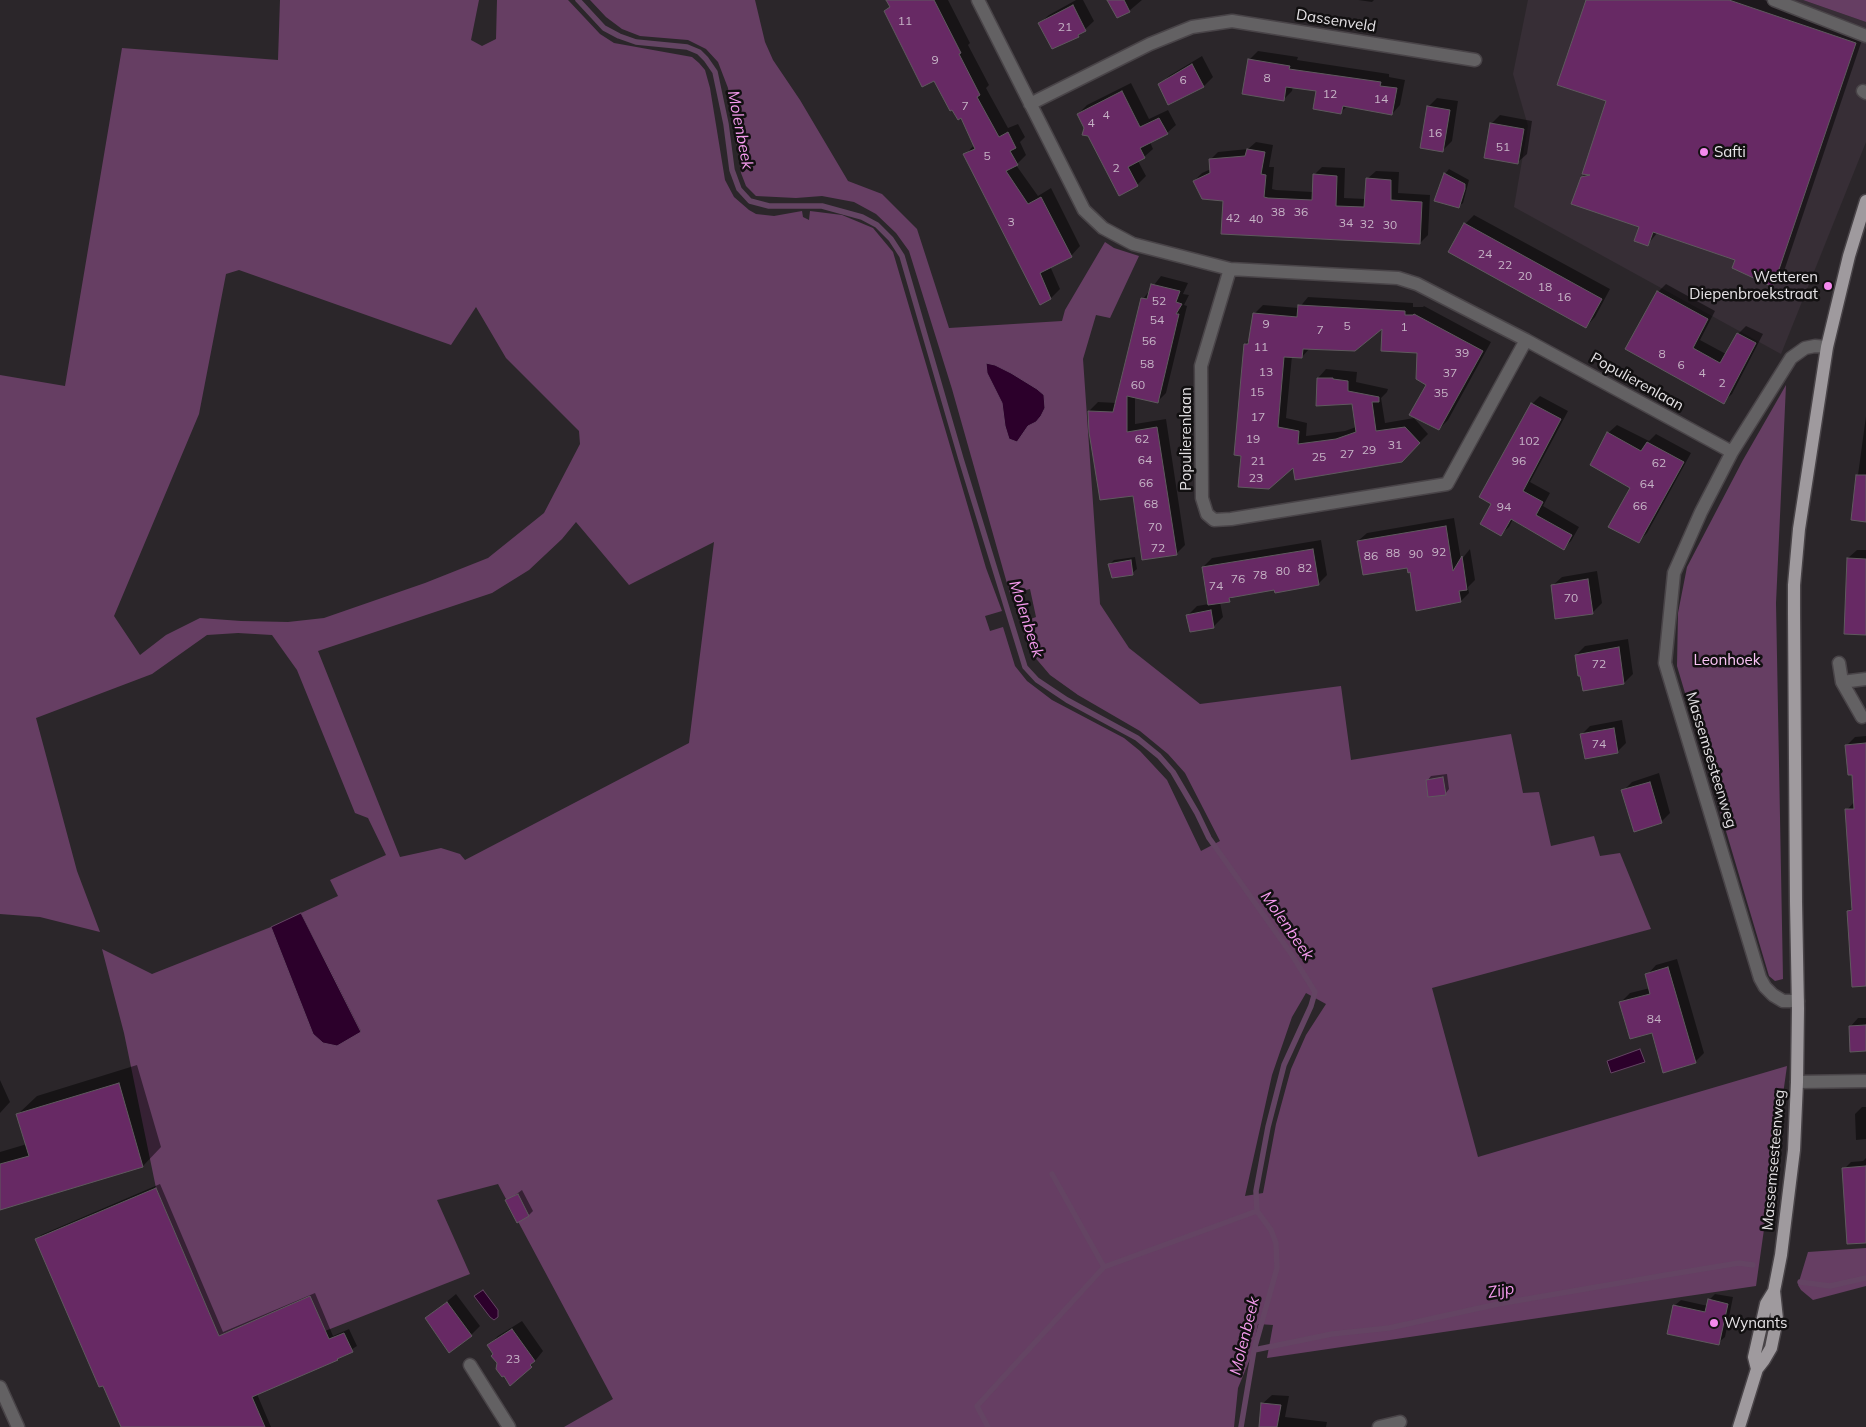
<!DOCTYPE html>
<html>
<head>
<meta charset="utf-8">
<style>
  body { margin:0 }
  canvas { display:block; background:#2b262a }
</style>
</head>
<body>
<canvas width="1866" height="1427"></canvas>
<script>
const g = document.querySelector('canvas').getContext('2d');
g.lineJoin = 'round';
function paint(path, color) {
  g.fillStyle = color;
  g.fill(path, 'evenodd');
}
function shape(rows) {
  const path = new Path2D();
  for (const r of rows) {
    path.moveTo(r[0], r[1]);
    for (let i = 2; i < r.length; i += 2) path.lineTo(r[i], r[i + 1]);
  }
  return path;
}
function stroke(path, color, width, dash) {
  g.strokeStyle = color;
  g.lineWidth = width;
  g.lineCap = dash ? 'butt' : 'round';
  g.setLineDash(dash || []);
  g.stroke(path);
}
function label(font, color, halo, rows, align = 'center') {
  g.font = font + ' Mulish,sans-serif';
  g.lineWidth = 5;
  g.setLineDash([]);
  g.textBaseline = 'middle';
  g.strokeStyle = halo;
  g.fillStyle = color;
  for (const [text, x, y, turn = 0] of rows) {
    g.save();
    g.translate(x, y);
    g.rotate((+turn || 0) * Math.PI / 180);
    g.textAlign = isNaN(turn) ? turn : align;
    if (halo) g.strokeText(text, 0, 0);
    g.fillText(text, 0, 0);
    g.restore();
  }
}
paint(shape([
  [1528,0,1803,0,1866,22,1866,142,1781,354,1514,207,1528,126,1513,74]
]), '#372e36');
paint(shape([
  [280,0,479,0,471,40,482,46,496,39,497,0,568,0,600,34,614,43,692,57,699,63,705,70,710,88,725,180,734,197,749,210,756,214,774,216,802,211,803,217,809,220,810,211,842,215,873,228,893,252,986,568,1002,611,985,616,990,631,1003,627,1015,666,1027,681,1052,700,1124,738,1140,751,1167,780,1201,851,1220,841,1185,773,1168,754,1140,731,1078,695,1050,675,1033,655,1020,623,1036,617,1030,589,1010,594,952,389,909,251,896,233,876,214,854,202,822,196,796,198,756,196,746,186,741,173,728,88,718,62,706,49,688,40,640,36,622,29,606,17,590,0,755,0,765,42,773,60,800,100,848,181,882,194,917,229,949,328,1062,321,1065,310,1105,242,1114,248,1139,256,1110,318,1096,315,1083,359,1100,604,1129,648,1200,704,1341,686,1351,760,1511,734,1523,793,1539,792,1551,846,1594,836,1600,856,1620,853,1651,929,1432,988,1478,1157,1787,1066,1756,1286,1267,1358,1273,1325,1258,1324,1252,1354,1238,1388,1234,1427,564,1427,613,1399,498,1184,437,1200,470,1274,325,1331,310,1296,219,1336,156,1188,124,1033,102,949,152,974,271,927,313,1034,361,1031,301,913,338,896,330,880,386,855,368,818,355,813,297,670,272,635,238,633,207,635,152,674,36,718,77,871,100,932,40,917,0,914,0,375,65,386,122,48,278,60],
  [239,270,451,345,476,307,506,358,579,431,580,444,544,513,488,558,425,583,324,618,288,622,241,621,200,618,166,635,140,655,114,616,199,414,226,274],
  [576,522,629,585,714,542,689,743,465,860,460,854,441,848,400,857,318,651,492,593,529,570,562,539],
  [1306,993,1326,1004,1306,1035,1291,1069,1276,1124,1263,1193,1245,1196,1272,1075,1292,1017],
  [1803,0,1866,0,1866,22],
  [1786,385,1776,603,1783,979,1775,981,1769,976,1677,666,1678,613,1687,567,1743,460],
  [1866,1248,1866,1286,1813,1300,1801,1290,1798,1285,1808,1252]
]), '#663e63');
const water = shape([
  [986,363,995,365,1011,373,1037,389,1044,395,1045,408,1041,416,1036,422,1028,426,1017,442,1009,439,1005,426,1002,403,987,373,986,363],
  [301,913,361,1032,337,1046,323,1043,313,1034,271,927,301,913],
  [1640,1049,1645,1062,1611,1073,1607,1061,1640,1049],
  [483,1290,498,1310,498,1317,494,1320,490,1317,474,1296,483,1290]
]);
paint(water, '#2c002b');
stroke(water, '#644463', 1);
paint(shape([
  [888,0,948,0,970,43,968,45,989,85,986,88,1008,128,1018,124,1025,137,1020,142,1026,155,1016,165,1038,196,1051,188,1080,246,1071,256,1050,266,1060,289,1051,298,1040,303,965,155,974,145,961,116,886,11,891,6],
  [1076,0,1083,0,1094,21,1078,36,1040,23,1049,15],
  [1108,0,1142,0,1129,11],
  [1358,0,1374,0,1372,2],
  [1588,0,1764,0,1864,34,1782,277,1773,286,1736,260,1658,232,1648,244,1640,226,1582,177,1586,173,1608,100],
  [1258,51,1298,57,1297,60,1389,74,1389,77,1405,80,1400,105,1392,114,1348,105,1341,112,1318,90,1293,86,1292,91,1283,100,1250,59],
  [1202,56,1213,77,1204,86,1169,104,1160,85,1169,76],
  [1131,83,1149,119,1168,110,1176,125,1167,133,1150,142,1153,149,1144,157,1138,161,1146,176,1137,185,1085,128,1078,114,1087,105],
  [1437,98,1458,101,1452,141,1443,150,1428,107],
  [1500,115,1532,121,1527,154,1518,162,1491,124],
  [1256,142,1273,145,1269,167,1274,167,1272,189,1276,190,1313,192,1314,175,1322,167,1345,168,1344,198,1366,199,1367,179,1376,171,1399,172,1398,193,1430,195,1428,235,1420,243,1224,200,1194,181,1202,173,1211,169,1210,160,1218,152,1248,149],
  [1449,169,1469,180,1463,203,1458,207,1445,174],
  [1474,215,1610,289,1595,317,1586,327,1465,224],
  [1161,276,1188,283,1183,294,1189,295,1184,305,1187,306,1166,393,1157,402,1135,396,1135,424,1166,419,1185,545,1176,554,1134,495,1089,411,1098,402,1117,403,1143,299],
  [1666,284,1715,311,1700,340,1726,354,1738,334,1746,326,1763,334,1732,394,1723,402,1658,292],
  [1308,297,1413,303,1413,307,1423,307,1424,306,1491,342,1448,420,1439,429,1418,352,1383,327,1310,348,1302,357,1292,356,1286,418,1307,423,1306,436,1345,431,1356,427,1353,402,1318,378,1326,369,1357,372,1356,382,1388,389,1387,392,1381,398,1385,423,1414,418,1428,434,1401,461,1294,466,1243,455,1245,344,1250,339,1254,314,1263,305,1299,308],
  [1540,396,1568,411,1530,482,1550,493,1543,506,1579,527,1571,541,1563,549,1513,519,1509,527,1501,534,1532,404],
  [1866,416,1866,525,1866,520,1852,519],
  [1617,425,1649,441,1656,434,1691,453,1647,533,1638,542,1632,487,1608,433],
  [1454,518,1461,560,1470,549,1475,580,1468,587,1469,593,1461,601,1417,609,1411,571,1408,567,1358,541,1367,533],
  [1321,540,1327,575,1318,584,1276,589,1234,596,1229,600,1220,602,1223,617,1214,626,1188,615,1197,606,1209,604,1203,567,1212,558],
  [1857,550,1866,550,1866,634,1848,558],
  [1135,557,1137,569,1132,573,1110,564,1114,560],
  [1597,571,1602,603,1593,612,1552,586,1562,577],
  [1628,639,1633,674,1624,683,1576,655,1585,646],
  [1622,720,1626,743,1617,752,1581,735,1590,726],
  [1866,736,1866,985,1848,911,1853,907,1847,810,1854,802,1853,773,1846,746,1855,737],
  [1659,773,1670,813,1661,822,1623,791,1632,782],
  [1447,774,1449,789,1445,794,1427,781,1431,776],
  [1677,959,1704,1053,1695,1062,1653,1031,1621,1002,1630,993,1650,988,1647,975,1656,965],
  [1858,1018,1866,1018,1866,1050,1850,1027],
  [137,1065,161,1147,143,1166,0,1209,0,1152,27,1144,18,1114,37,1096],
  [0,1080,10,1102,0,1113],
  [1862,1107,1866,1107,1866,1139,1856,1140,1855,1114],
  [1866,1158,1866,1242,1844,1169,1851,1162,1863,1161],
  [160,1184,223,1332,315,1293,333,1336,349,1329,357,1346,337,1359,257,1394,271,1427,122,1427,37,1239,41,1235],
  [522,1190,533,1211,529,1215,507,1201],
  [456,1294,480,1326,471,1335,427,1318],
  [1715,1294,1733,1297,1725,1337,1718,1343,1674,1306,1681,1300,1708,1306,1709,1300],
  [522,1321,543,1351,531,1366,504,1375,495,1354,489,1345,498,1336],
  [1272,1395,1289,1396,1285,1417,1327,1422,1326,1427,1260,1427,1262,1404]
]), '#0007');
stroke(shape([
  [578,0,604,28,619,36,636,42,687,47,699,52,706,59,715,72,726,124,732,170,739,189,750,201,769,206,822,206,862,217,877,225,891,239,902,256,961,459,1025,667,1037,680,1067,700,1137,738,1159,756,1173,772,1197,813,1209,838,1292,955,1315,992,1311,1006,1284,1065,1268,1127,1256,1191,1257,1211,1271,1230,1276,1243,1277,1268,1254,1350,1241,1427],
  [1104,1267,1257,1211],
  [1800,1282,1830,1286,1866,1278],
  [1254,1350,1332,1334,1389,1328,1498,1304,1666,1275,1739,1263,1753,1265],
  [988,1427,977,1406,1104,1267,1052,1174]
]), '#644463', 5.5);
const building = shape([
  [886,0,934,0,961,53,959,54,980,95,977,97,999,137,1008,132,1016,148,1010,151,1018,165,1006,171,1028,204,1041,197,1072,257,1040,273,1051,299,1040,305,963,154,975,149,961,118,958,120,952,110,950,111,934,81,922,87,884,11,890,7,886,0],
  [1107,0,1124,0,1130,12,1117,18,1107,0],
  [1586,0,1729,0,1856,43,1773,287,1732,268,1735,260,1653,232,1648,246,1634,241,1639,227,1571,204,1581,177,1590,175,1582,174,1606,101,1557,85,1586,0],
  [1073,5,1086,31,1078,35,1079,37,1052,49,1038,23,1073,5],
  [1248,59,1290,66,1289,69,1381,82,1380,86,1397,88,1392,115,1343,106,1341,114,1313,109,1316,91,1286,87,1284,101,1242,94,1248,59],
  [1192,64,1204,87,1168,105,1158,84,1192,64],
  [1122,91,1140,127,1159,118,1168,134,1140,148,1145,158,1128,167,1138,186,1119,196,1088,136,1082,135,1084,128,1077,114,1122,91],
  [1427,106,1450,110,1443,152,1420,148,1427,106],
  [1490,123,1524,129,1518,164,1484,158,1490,123],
  [1247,149,1265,152,1261,174,1266,175,1264,197,1268,198,1312,200,1313,174,1337,176,1336,206,1364,207,1366,178,1391,180,1391,200,1422,202,1420,244,1221,234,1223,201,1202,199,1193,181,1210,173,1209,159,1245,156,1247,149],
  [1444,173,1465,184,1465,189,1459,208,1434,201,1444,173],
  [1464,223,1602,299,1586,328,1448,252,1464,223],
  [1151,284,1180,291,1176,302,1182,304,1176,314,1179,314,1158,403,1127,396,1127,432,1157,427,1177,555,1142,560,1133,496,1100,500,1089,432,1088,411,1113,412,1141,298,1147,299,1151,284],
  [1657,291,1708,319,1693,348,1720,363,1737,333,1756,343,1724,404,1625,349,1657,291],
  [1298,305,1405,311,1405,315,1413,315,1414,314,1483,351,1439,430,1409,415,1426,385,1416,379,1417,353,1381,351,1382,329,1355,351,1303,349,1302,358,1284,357,1278,427,1299,431,1298,444,1336,439,1356,432,1352,404,1316,406,1317,378,1333,378,1333,379,1348,381,1348,391,1379,397,1379,402,1372,402,1376,431,1405,427,1420,443,1402,462,1295,480,1293,468,1269,489,1238,487,1241,456,1234,455,1243,355,1244,344,1248,344,1253,313,1297,317,1298,305],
  [1531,403,1561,419,1523,491,1543,502,1536,515,1572,535,1564,550,1511,519,1501,536,1480,524,1491,504,1479,497,1531,403],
  [1607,432,1641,451,1647,442,1684,462,1639,543,1608,527,1630,488,1590,465,1607,432],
  [1856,475,1866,475,1866,522,1851,520,1856,475],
  [1446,526,1453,571,1462,556,1467,590,1459,591,1461,602,1416,611,1410,572,1408,573,1407,568,1363,575,1357,541,1446,526],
  [1313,549,1319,585,1275,593,1274,590,1229,598,1230,602,1208,605,1202,567,1313,549],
  [1847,558,1866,559,1866,635,1844,634,1847,558],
  [1131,560,1133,575,1112,578,1108,564,1131,560],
  [1588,579,1593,614,1555,619,1551,585,1588,579],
  [1211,610,1214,628,1190,632,1186,615,1211,610],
  [1619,647,1624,684,1583,691,1580,676,1578,676,1575,655,1619,647],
  [1614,728,1618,753,1585,759,1580,734,1614,728],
  [1866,743,1866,986,1852,987,1847,911,1852,910,1845,809,1854,809,1852,775,1848,775,1845,745,1866,743],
  [1443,777,1446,795,1428,797,1426,780,1443,777],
  [1650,782,1662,823,1634,832,1621,790,1650,782],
  [1668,967,1696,1063,1663,1073,1652,1033,1630,1039,1619,1002,1650,994,1645,974,1668,967],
  [1866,1025,1866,1051,1850,1052,1849,1026,1866,1025],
  [119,1083,143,1167,0,1210,0,1164,29,1156,16,1114,119,1083],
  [1866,1166,1866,1243,1847,1244,1842,1168,1866,1166],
  [156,1188,219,1336,310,1296,329,1339,344,1333,353,1352,337,1359,338,1360,252,1397,265,1427,121,1427,103,1386,99,1387,35,1239,156,1188],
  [518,1194,529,1216,517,1223,505,1200,518,1194],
  [1708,1299,1728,1304,1719,1345,1667,1334,1673,1305,1705,1312,1708,1299],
  [447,1302,472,1336,449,1353,425,1318,447,1302],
  [512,1329,535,1361,530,1365,532,1367,510,1386,504,1376,502,1377,496,1369,497,1363,491,1356,493,1354,487,1345,512,1329],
  [1261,1403,1281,1405,1277,1427,1259,1427,1261,1403]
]);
paint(building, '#672964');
stroke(building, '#5f595e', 1);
const minor = shape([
  [978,0,1084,210,1103,228,1133,244,1230,269],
  [1774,0,1866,36],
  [1863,91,1866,93],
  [1030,104,1150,44,1192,27,1232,21,1475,60],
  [1526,340,1417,284,1398,278,1230,269,1201,366,1202,498,1207,514,1214,520,1231,519,1447,484,1526,340,1732,452],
  [1839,663,1842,682,1862,717],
  [1842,682,1866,679],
  [1798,1001,1783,1001,1773,995,1765,987,1760,978,1665,663,1674,573,1701,512,1732,452,1791,358,1805,348,1815,346,1827,347],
  [1797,1082,1866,1081],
  [470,1365,509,1427],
  [0,1387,18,1427],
  [1379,1427,1400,1422]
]);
const major = shape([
  [1757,1369,1754,1357,1766,1304,1774,1291,1781,1255,1794,1150,1797,1082,1798,1009,1796,902,1794,614,1794,585,1799,529,1827,347,1849,256,1866,201],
  [1739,1427,1757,1369,1764,1360,1771,1348,1777,1319,1774,1291]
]);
stroke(minor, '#494448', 15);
stroke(major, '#494448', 15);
stroke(minor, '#636163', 12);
stroke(major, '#9f9a9e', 12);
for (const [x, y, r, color] of [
  [1704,152,5,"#f589ee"],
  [1828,286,5,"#f589ee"],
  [1714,1323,5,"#f589ee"]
]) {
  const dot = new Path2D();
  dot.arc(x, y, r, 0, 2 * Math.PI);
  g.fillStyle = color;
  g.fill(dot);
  stroke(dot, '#121011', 2);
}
label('12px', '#c6b4c6', null, [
  ["11",905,21],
  ["21",1065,27],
  ["9",935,60],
  ["8",1267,78],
  ["6",1183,80],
  ["12",1330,94],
  ["14",1381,99],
  ["7",965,106],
  ["4",1106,115],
  ["4",1091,123],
  ["16",1435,133],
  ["51",1503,147],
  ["5",987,156],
  ["2",1116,168],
  ["38",1278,212],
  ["36",1301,212],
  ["42",1233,218],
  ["40",1256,219],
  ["3",1011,222],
  ["34",1346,223],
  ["32",1367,224],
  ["30",1390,225],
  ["24",1485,254],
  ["22",1505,265],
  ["20",1525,276],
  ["18",1545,287],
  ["16",1564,297],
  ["52",1159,301],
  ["54",1157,320],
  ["9",1266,324],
  ["5",1347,326],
  ["1",1404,327],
  ["7",1320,330],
  ["56",1149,341],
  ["11",1261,347],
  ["39",1462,353],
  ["8",1662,354],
  ["58",1147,364],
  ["6",1681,365],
  ["13",1266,372],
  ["37",1450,373],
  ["4",1702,373],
  ["2",1722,383],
  ["60",1138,385],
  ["15",1257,392],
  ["35",1441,393],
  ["17",1258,417],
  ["62",1142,439],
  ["19",1253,439],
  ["102",1529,441],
  ["31",1395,445],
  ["29",1369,450],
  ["27",1347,454],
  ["25",1319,457],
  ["64",1145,460],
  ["21",1258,461],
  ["96",1519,461],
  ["62",1659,463],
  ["23",1256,478],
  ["66",1146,483],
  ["64",1647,484],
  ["68",1151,504],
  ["66",1640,506],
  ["94",1504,507],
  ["70",1155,527],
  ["72",1158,548],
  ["92",1439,552],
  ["88",1393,553],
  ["90",1416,554],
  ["86",1371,556],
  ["82",1305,568],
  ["80",1283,571],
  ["78",1260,575],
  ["76",1238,579],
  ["74",1216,586],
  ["70",1571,598],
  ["72",1599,664],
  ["74",1599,744],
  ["84",1654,1019],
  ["23",513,1359]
]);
label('15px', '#e6e3e6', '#121011', [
  ["Dassenveld",1336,21,9],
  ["Populierenlaan",1637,382,29],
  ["Populierenlaan",1186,439,-90],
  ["Massemsesteenweg",1711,760,73],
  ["Massemsesteenweg",1774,1160,-85]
]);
label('15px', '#e6e3e6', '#121011', [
  ["Safti",1714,152],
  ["Wetteren",1818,277,"right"],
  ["Diepenbroekstraat",1818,294,"right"],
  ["Wynants",1724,1323]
], 'left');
label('15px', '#fbc4f6', '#121011', [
  ["Leonhoek",1727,660]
]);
label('italic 16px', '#f59bee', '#121011', [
  ["Molenbeek",740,130,79],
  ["Molenbeek",1026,619,72],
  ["Molenbeek",1287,926,55],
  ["Zijp",1501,1291,-10],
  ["Molenbeek",1245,1336,-76]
]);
</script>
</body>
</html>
